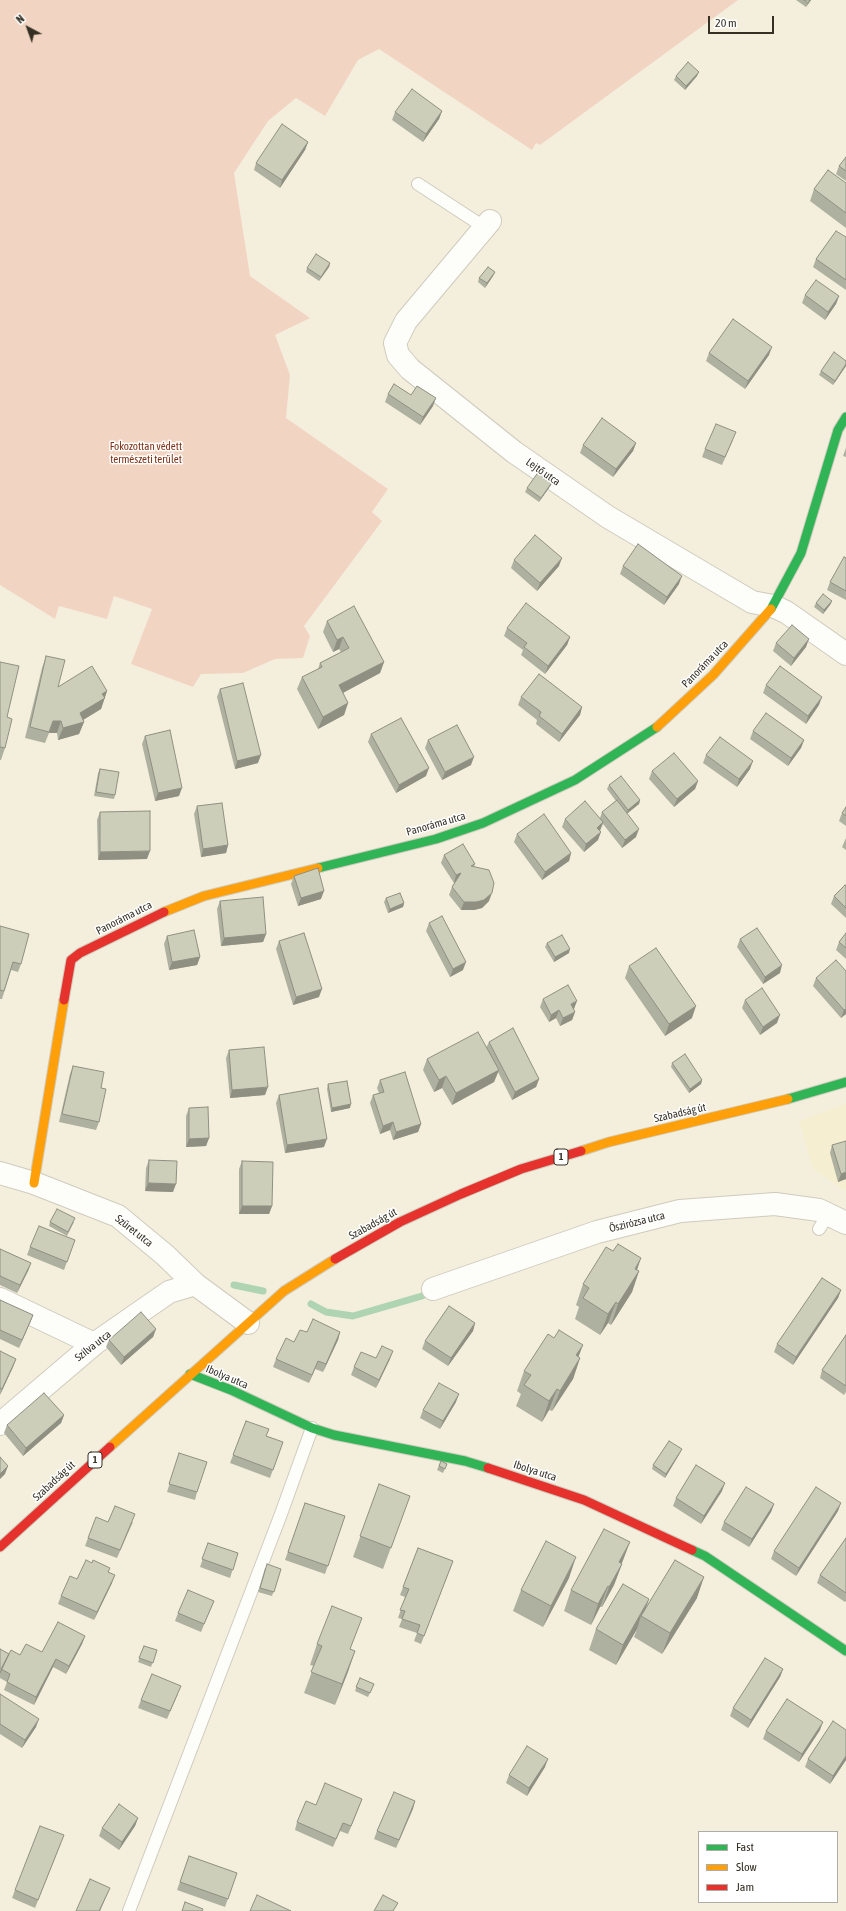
<!DOCTYPE html>
<html>
<head>
<meta charset="utf-8">
<style>
  body { margin:0 }
  #map { position:relative; width:846px; height:1911px; overflow:hidden; background:#f4efdd; font-family:"Asap Condensed",sans-serif }
  canvas { display:block }
  .legend { position:absolute; left:698px; top:1831px; width:140px; height:72px; box-sizing:border-box; background:#fff; border:1px solid #aeaca7; margin:0; padding:5px 7px; list-style:none; font-size:12px; color:#343024 }
  .legend li { display:flex; align-items:center; gap:8px; height:20px }
  .legend b { width:20px; border:1px solid #aeaca7 }
  .north { position:absolute; left:8px; top:8px; width:40px; height:40px; -webkit-text-stroke:3px #fff; paint-order:stroke; rotate:319deg; font-size:11px; font-weight:700; line-height:16px; text-align:center; color:#343024 }
  .north::after { content:''; display:block; margin:auto; width:14px; height:18px; background:#343024; clip-path:polygon(50% 0,100% 100%,50% 72%,0 100%) }
  .scale { position:absolute; left:708px; top:16px; width:66px; height:18px; box-sizing:border-box; border:2px solid #343024; border-top:0; padding-left:5px; font-size:12px; line-height:14px; white-space:nowrap; color:#343024; -webkit-text-stroke:3px #fff; paint-order:stroke }
</style>
</head>
<body>
<div id="map">
<canvas width="846" height="1911"></canvas>
<ul class="legend">
<li><b style="height:5px;background:#30b455"></b>Fast</li>
<li><b style="height:5px;background:#ff9f0a"></b>Slow</li>
<li><b style="height:5px;background:#e5322d"></b>Jam</li>
</ul>
<div class="north">N</div>
<div class="scale">20 m</div>
</div>
<script>
const g = document.querySelector('canvas').getContext('2d');
g.lineJoin = 'round';
function paint(path, color) {
  g.fillStyle = color;
  g.fill(path, 'evenodd');
}
function shape(rows) {
  const path = new Path2D();
  for (const r of rows) {
    path.moveTo(r[0], r[1]);
    for (let i = 2; i < r.length; i += 2) path.lineTo(r[i], r[i + 1]);
  }
  return path;
}
function stroke(path, color, width, dash) {
  g.strokeStyle = color;
  g.lineWidth = width;
  g.lineCap = dash ? 'butt' : 'round';
  g.setLineDash(dash || []);
  g.stroke(path);
}
function label(font, color, halo, rows, align = 'center') {
  g.font = font + ' "Asap Condensed",sans-serif';
  g.lineWidth = 3;
  g.setLineDash([]);
  g.textBaseline = 'middle';
  g.strokeStyle = halo;
  g.fillStyle = color;
  for (const [text, x, y, turn = 0] of rows) {
    g.save();
    g.translate(x, y);
    g.rotate((+turn || 0) * Math.PI / 180);
    g.textAlign = isNaN(turn) ? turn : align;
    if (halo) g.strokeText(text, 0, 0);
    g.fillText(text, 0, 0);
    g.restore();
  }
}
paint(shape([
  [846,1104,846,1191,813,1169,799,1121]
]), '#f6eed0');
paint(shape([
  [0,0,738,0,540,145,536,143,532,150,379,49,358,60,325,116,296,98,268,121,234,173,250,276,310,318,275,335,290,375,286,418,388,489,372,512,382,521,304,626,310,636,303,658,275,659,243,673,201,674,193,687,131,664,152,609,114,596,107,619,59,606,55,619,0,585]
]), '#f2d4c2');
stroke(shape([
  [234,1285,263,1291],
  [311,1304,326,1312,353,1316,422,1296]
]), '#afd4b2', 7);
const lane = shape([
  [418,184,484,227],
  [819,1229,828,1215],
  [129,1911,281,1514,312,1428]
]);
const street = shape([
  [490,221,406,321,395,343,398,355,410,369,514,452,608,517,752,602,773,606,786,612,846,654],
  [0,1173,34,1183,118,1216,165,1255,195,1284,248,1323],
  [433,1289,597,1232,680,1211,775,1204,819,1210,846,1223],
  [0,1299,94,1344],
  [0,1424,94,1344,169,1292,195,1284]
]);
const fast = shape([
  [771,609,801,553,838,430,846,417],
  [318,868,436,839,483,823,575,780,657,727],
  [788,1099,846,1082],
  [190,1374,231,1390,312,1428,334,1435,465,1461,488,1468],
  [692,1550,705,1556,846,1651]
]);
const slow = shape([
  [657,727,713,675,771,609],
  [164,912,204,896,318,868],
  [581,1151,609,1142,788,1099],
  [34,1183,64,1000],
  [110,1447,284,1291,335,1259]
]);
const jam = shape([
  [64,1000,71,960,80,953,164,912],
  [335,1259,400,1222,461,1194,521,1169,581,1151],
  [488,1468,584,1500,692,1550],
  [0,1547,110,1447]
]);
stroke(lane, '#cfcbbd', 14);
stroke(street, '#cfcbbd', 24);
stroke(fast, '#cfcbbd', 11);
stroke(slow, '#cfcbbd', 11);
stroke(jam, '#cfcbbd', 11);
stroke(lane, '#fdfdfa', 12);
stroke(street, '#fdfdfa', 22);
stroke(fast, '#30b455', 9);
stroke(slow, '#ff9f0a', 9);
stroke(jam, '#e5322d', 9);
paint(shape([
  [796,0,811,0,806,7],
  [676,76,697,76,685,90,674,80],
  [442,111,439,119,423,142,392,120,395,112],
  [308,142,305,150,280,188,254,170,256,163],
  [846,157,846,181,836,174,839,166],
  [846,183,846,228,810,201,814,189],
  [846,237,846,290,813,267,816,259],
  [330,263,329,267,319,281,306,272,307,268],
  [495,272,493,276,485,288,478,282,479,278],
  [805,295,839,296,836,304,825,320,802,303],
  [709,353,769,355,745,389,706,361],
  [846,361,846,366,833,385,819,375,821,371],
  [388,394,411,395,433,406,420,425,385,402],
  [733,440,722,465,702,457,705,449],
  [636,443,633,451,613,477,580,453,583,445],
  [846,448,846,457,843,456],
  [551,485,539,502,525,492,527,488],
  [846,558,846,600,827,590,830,582],
  [514,560,559,566,537,591,511,568],
  [623,566,679,584,664,605,620,574],
  [832,601,830,605,823,614,814,607,816,603],
  [327,621,384,662,380,673,343,693,348,703,344,715,318,729,297,689,302,677,318,669,320,663,341,652,339,649,333,652,323,632],
  [507,628,570,637,567,645,545,674,521,655,523,650,504,636],
  [776,643,806,647,791,666,773,651],
  [46,656,58,687,107,691,101,709,83,720,84,722,79,734,58,740,57,733,49,733,45,743,25,738,42,668],
  [0,662,7,717,5,748,1,760,0,760],
  [766,685,819,705,806,724,763,693],
  [220,689,258,763,235,769,217,697],
  [521,697,582,707,580,715,559,742,536,724,537,720,518,705],
  [753,731,804,740,801,748,788,766,750,739],
  [371,734,426,776,396,793,368,742],
  [145,736,179,796,155,801,142,744],
  [428,740,471,765,442,780,425,748],
  [706,755,750,769,737,787,703,763],
  [100,769,115,795,114,799,94,796,98,773],
  [652,771,698,781,695,789,674,807,649,779],
  [609,785,640,800,639,804,627,814,636,837,622,848,603,824,600,831,598,840,584,852,562,827,565,819,600,818,602,812,616,801,607,789],
  [197,806,228,845,226,853,201,857,194,814],
  [846,807,846,826,839,821,842,813],
  [100,812,147,859,98,860,97,820],
  [517,834,571,853,569,861,542,880,514,842],
  [846,838,846,850,842,847],
  [444,855,475,864,474,867,489,901,482,908,474,910,461,910,449,895,452,887,455,882,454,883,441,863],
  [294,876,321,899,298,906,291,884],
  [846,886,846,918,831,904,834,896],
  [386,898,404,903,403,907,388,913,384,902],
  [220,901,266,934,263,942,221,946,217,909],
  [429,923,463,970,450,977,426,931],
  [0,926,21,964,18,972,11,970,2,999,0,999],
  [846,933,846,959,836,950,839,942],
  [167,936,200,957,197,965,169,970,164,944],
  [740,939,780,973,763,984,737,947],
  [279,941,319,997,293,1005,276,949],
  [547,943,569,953,554,962,545,947],
  [629,966,692,1018,665,1036,625,978],
  [846,971,846,1014,841,1018,813,986,816,978],
  [543,999,574,1009,573,1009,575,1012,572,1020,560,1026,556,1018,549,1022,540,1007],
  [745,1000,777,1023,760,1035,742,1008],
  [489,1042,539,1079,536,1087,512,1100,498,1072,494,1082,452,1105,442,1088,434,1092,423,1070,427,1059,486,1048],
  [229,1050,265,1095,230,1098,226,1058],
  [672,1063,702,1080,701,1084,689,1093,671,1067],
  [73,1066,101,1088,99,1122,96,1130,59,1122,70,1074],
  [380,1080,421,1124,418,1132,393,1140,390,1130,380,1134,370,1103,373,1095,379,1093,377,1088],
  [328,1084,350,1108,331,1112,327,1089],
  [279,1095,324,1147,285,1153,276,1103],
  [189,1108,209,1138,206,1146,186,1147,186,1116],
  [832,1145,846,1179,838,1182,830,1153],
  [149,1160,173,1192,145,1191,146,1168],
  [242,1161,272,1206,269,1214,239,1214,239,1169],
  [50,1222,74,1222,67,1236,49,1226],
  [75,1240,64,1270,27,1255,30,1247],
  [0,1249,31,1263,28,1271,17,1293,0,1285],
  [637,1270,639,1271,632,1292,611,1325,608,1323,600,1335,575,1319,579,1307,576,1305,583,1284],
  [841,1290,838,1298,793,1365,774,1352,777,1344],
  [0,1300,33,1315,19,1348,0,1339],
  [475,1323,473,1331,448,1366,422,1349,425,1341],
  [156,1329,153,1337,121,1365,106,1347,109,1340],
  [307,1332,340,1332,338,1340,323,1372,315,1369,309,1383,273,1367,276,1359,294,1342],
  [846,1335,846,1392,844,1395,820,1378,822,1370],
  [0,1351,16,1359,13,1367,0,1395],
  [579,1357,580,1358,573,1379,552,1411,549,1410,542,1422,516,1406,521,1394,517,1391,524,1371],
  [390,1359,376,1388,351,1375,354,1367],
  [456,1402,440,1429,420,1418,423,1410],
  [64,1415,61,1423,23,1456,4,1433,7,1425],
  [246,1421,266,1436,283,1442,270,1478,230,1463],
  [179,1453,197,1492,195,1500,167,1492],
  [680,1453,665,1478,652,1469,653,1465],
  [441,1461,447,1464,443,1473,437,1470],
  [379,1484,410,1496,383,1569,353,1557],
  [722,1491,701,1524,673,1506,676,1498],
  [305,1503,345,1516,325,1574,285,1560],
  [774,1504,771,1512,749,1547,721,1530,724,1522],
  [838,1511,796,1576,771,1559,774,1551],
  [108,1522,133,1522,117,1558,85,1546,88,1538],
  [846,1538,846,1601,845,1602,817,1583,820,1575],
  [208,1543,238,1553,230,1578,200,1567],
  [418,1548,453,1561,421,1644,414,1641,417,1633,399,1627,402,1619,398,1618,405,1597,400,1595],
  [622,1564,614,1585,602,1607,600,1607,591,1625,564,1611,571,1590],
  [265,1568,281,1569,272,1596,258,1592],
  [109,1572,112,1583,94,1620,58,1604,61,1596,77,1579],
  [569,1578,543,1627,513,1611,521,1590],
  [697,1598,662,1654,634,1637,637,1629,616,1665,589,1650,596,1629],
  [214,1601,201,1632,175,1621,178,1613],
  [85,1636,82,1644,66,1674,53,1667,34,1705,4,1690,7,1682,0,1678,0,1649,9,1654,20,1655,42,1652],
  [317,1644,350,1650,355,1651,335,1705,304,1693,314,1666,310,1665],
  [144,1646,157,1650,151,1667,138,1662],
  [783,1669,780,1677,748,1728,730,1716,733,1708],
  [360,1678,374,1684,368,1697,355,1691],
  [0,1694,36,1727,22,1748,0,1734],
  [178,1694,167,1719,138,1708,141,1700],
  [820,1730,799,1762,763,1739,766,1731],
  [846,1730,846,1760,830,1784,805,1767,808,1759],
  [545,1767,527,1796,506,1783,509,1775],
  [362,1799,348,1834,340,1831,333,1847,295,1830,297,1822,316,1805],
  [415,1801,396,1848,374,1839,377,1831],
  [138,1818,135,1826,119,1850,99,1836,102,1828],
  [61,1843,35,1908,12,1898,15,1890],
  [189,1856,237,1873,225,1907,177,1890]
]), '#afb1a0');
paint(shape([
  [810,0,811,0,806,7,808,3],
  [699,72,697,76,685,90,686,86],
  [442,111,439,119,423,142,426,134],
  [308,142,305,150,280,188,282,180],
  [330,263,329,267,319,281,321,277],
  [495,272,493,276,485,288,487,283],
  [839,296,836,304,825,320,828,312],
  [772,347,769,355,745,389,748,381],
  [846,364,846,366,833,385,835,381],
  [436,398,433,406,420,425,423,417],
  [636,443,633,451,613,477,616,469],
  [553,481,551,485,539,502,541,498],
  [562,558,559,566,537,591,540,583],
  [682,576,679,584,664,605,667,597],
  [832,601,830,605,823,614,824,610],
  [343,637,339,649,333,652,337,640],
  [570,637,567,645,545,674,548,666],
  [809,639,806,647,791,666,794,658],
  [384,662,380,673,335,697,339,685],
  [107,691,101,709,78,723,84,722,79,734,58,740,63,728,102,694],
  [822,697,819,705,806,724,808,716],
  [348,703,344,715,318,729,323,717],
  [582,707,580,715,559,742,562,734],
  [53,721,61,721,57,733,49,733],
  [804,740,801,748,788,766,791,758],
  [261,755,258,763,235,769,237,761],
  [474,757,471,765,442,780,445,772],
  [753,761,750,769,737,787,739,779],
  [429,768,426,776,396,793,399,785],
  [698,781,695,789,674,807,677,799],
  [182,788,179,796,155,801,158,793],
  [640,800,639,804,626,814,628,810],
  [603,822,600,830,594,836,597,828],
  [639,829,636,837,622,848,625,840],
  [601,832,598,840,584,852,586,844],
  [228,845,226,853,201,857,203,849],
  [150,851,147,859,98,860,100,852],
  [571,853,569,861,542,880,545,872],
  [461,873,458,881,454,883,456,875],
  [324,891,321,899,298,906,301,898],
  [492,893,489,901,482,908,474,910,461,910,464,902],
  [404,903,403,907,388,913,390,909],
  [266,934,263,942,221,946,224,938],
  [570,949,569,953,554,962,555,957],
  [200,957,197,965,169,970,172,962],
  [466,962,463,970,450,977,453,969],
  [782,965,780,973,763,984,765,977],
  [322,989,319,997,293,1005,296,997],
  [577,1001,574,1009,568,1012,571,1004],
  [696,1006,692,1018,665,1036,669,1024],
  [846,1009,846,1014,841,1018,844,1010],
  [559,1010,556,1018,549,1022,551,1015],
  [575,1012,572,1020,560,1026,563,1018],
  [780,1015,777,1023,760,1035,763,1027],
  [499,1070,494,1082,452,1105,456,1093],
  [446,1076,442,1088,434,1092,439,1080],
  [539,1079,536,1087,512,1100,515,1092],
  [702,1080,701,1084,689,1093,690,1089],
  [268,1087,265,1095,230,1098,232,1090],
  [351,1104,350,1108,331,1112,332,1108],
  [393,1122,390,1130,380,1134,383,1126],
  [421,1124,418,1132,393,1140,396,1132],
  [209,1138,206,1146,186,1147,189,1139],
  [327,1139,324,1147,285,1153,287,1145],
  [846,1172,846,1179,838,1182,841,1174],
  [148,1183,176,1184,173,1192,145,1191],
  [242,1206,272,1206,269,1214,239,1214],
  [641,1258,634,1279,635,1269],
  [31,1263,28,1271,17,1293,20,1285],
  [639,1271,632,1292,611,1325,618,1304],
  [841,1290,838,1298,793,1365,796,1357],
  [616,1302,608,1323,600,1335,608,1314],
  [33,1315,30,1323,19,1348,22,1340],
  [475,1323,473,1331,448,1366,451,1358],
  [156,1329,153,1337,121,1365,124,1357],
  [340,1332,338,1340,323,1372,326,1364],
  [583,1345,575,1366,576,1355],
  [393,1351,390,1359,376,1388,379,1380],
  [580,1358,573,1379,552,1411,560,1391],
  [16,1359,13,1367,0,1395,2,1389],
  [318,1361,315,1369,309,1383,312,1375],
  [557,1389,549,1410,542,1422,549,1401],
  [459,1394,456,1402,440,1429,443,1421],
  [64,1415,61,1423,23,1456,26,1448],
  [682,1449,680,1453,665,1478,666,1474],
  [8,1466,5,1474,0,1479,0,1474],
  [725,1483,722,1491,701,1524,704,1516],
  [841,1503,838,1511,796,1576,799,1568],
  [774,1504,771,1512,749,1547,752,1539],
  [630,1542,622,1563,611,1583,619,1562],
  [576,1557,569,1578,543,1627,551,1606],
  [622,1564,614,1585,602,1607,609,1587],
  [115,1575,112,1583,94,1620,97,1612],
  [704,1577,697,1598,662,1654,670,1633],
  [608,1586,600,1607,591,1625,598,1604],
  [649,1599,643,1617,641,1616,637,1629,616,1665,623,1645],
  [85,1636,82,1644,66,1674,69,1666],
  [355,1651,348,1672,335,1705,342,1684],
  [56,1659,53,1667,34,1705,36,1697],
  [783,1669,780,1677,748,1728,751,1720],
  [39,1719,36,1727,22,1748,25,1740],
  [823,1722,820,1730,799,1762,802,1754],
  [846,1756,846,1760,830,1784,833,1776],
  [548,1759,545,1767,527,1796,529,1788],
  [362,1799,359,1807,348,1834,351,1826],
  [415,1801,413,1809,396,1848,399,1840],
  [138,1818,135,1826,119,1850,122,1842],
  [110,1888,100,1911,99,1911]
]), '#8f9082');
const building = shape([
  [804,0,810,0,808,3,804,0],
  [688,62,699,72,686,86,676,76,688,62],
  [412,89,442,111,426,134,395,112,412,89],
  [282,124,308,142,282,180,256,163,282,124],
  [846,157,846,171,839,166,846,157],
  [828,170,846,183,846,213,814,189,828,170],
  [836,231,846,237,846,280,816,259,836,231],
  [316,254,330,263,321,277,307,268,316,254],
  [488,267,495,272,487,283,479,278,488,267],
  [816,280,839,296,828,312,805,295,816,280],
  [733,319,772,347,748,381,709,353,733,319],
  [834,352,846,361,846,364,835,381,821,371,834,352],
  [394,384,411,395,417,386,436,398,423,417,388,394,394,384],
  [602,418,636,443,616,469,583,445,602,418],
  [716,424,736,432,725,457,705,449,716,424],
  [539,471,553,481,541,498,527,488,539,471],
  [535,535,562,558,540,583,514,560,535,535],
  [638,544,682,576,667,597,623,566,638,544],
  [844,557,846,558,846,591,830,582,844,557],
  [823,594,832,601,824,610,816,603,823,594],
  [526,603,570,637,548,666,524,647,527,643,507,628,526,603],
  [354,606,384,662,339,685,348,703,323,717,302,677,322,667,320,663,349,648,343,637,337,640,327,621,354,606],
  [792,625,809,639,794,658,776,643,792,625],
  [46,656,65,660,58,687,92,666,107,691,102,694,105,698,80,713,84,722,63,728,61,721,53,721,49,732,30,727,46,656],
  [0,662,19,666,7,717,12,719,5,748,0,747,0,662],
  [780,666,822,697,808,716,766,685,780,666],
  [539,674,582,707,562,734,539,716,541,712,521,697,539,674],
  [243,683,261,755,237,761,220,689,243,683],
  [766,713,804,740,791,758,753,731,766,713],
  [401,718,429,768,399,785,371,734,401,718],
  [457,725,474,757,445,772,428,740,457,725],
  [170,730,182,788,158,793,145,736,170,730],
  [720,737,753,761,739,779,706,755,720,737],
  [674,753,698,781,677,799,652,771,674,753],
  [100,769,119,772,115,795,96,792,100,769],
  [621,776,640,800,628,810,609,785,621,776],
  [617,800,639,829,625,840,602,812,617,800],
  [585,801,603,822,597,828,601,832,586,844,565,819,585,801],
  [222,803,228,845,203,849,197,806,222,803],
  [846,807,846,816,842,813,846,807],
  [150,811,150,851,100,852,100,812,150,811],
  [544,814,571,853,545,872,517,834,544,814],
  [463,844,475,864,471,866,489,870,494,883,492,893,484,900,476,902,464,902,452,887,461,873,456,875,444,855,463,844],
  [318,868,324,891,301,898,294,876,318,868],
  [845,885,846,886,846,908,834,896,845,885],
  [400,893,404,903,390,909,386,898,400,893],
  [263,897,266,934,224,938,220,901,263,897],
  [442,916,466,962,453,969,429,923,442,916],
  [0,926,29,934,21,964,13,962,4,991,0,990,0,926],
  [757,928,782,965,765,977,740,939,757,928],
  [194,930,200,957,172,962,167,936,194,930],
  [304,933,322,989,296,997,279,941,304,933],
  [846,933,846,948,839,942,846,933],
  [562,935,570,949,555,957,547,943,562,935],
  [656,948,696,1006,669,1024,629,966,656,948],
  [836,960,846,971,846,1009,844,1010,816,978,836,960],
  [568,985,577,1001,571,1004,575,1012,563,1018,559,1010,551,1015,543,999,568,985],
  [762,988,780,1015,763,1027,745,1000,762,988],
  [513,1028,539,1079,515,1092,489,1042,513,1028],
  [478,1032,499,1070,456,1093,446,1076,439,1080,427,1059,478,1032],
  [264,1047,268,1087,232,1090,229,1050,264,1047],
  [685,1054,702,1080,690,1089,672,1063,685,1054],
  [73,1066,104,1072,101,1088,106,1089,99,1122,62,1114,73,1066],
  [405,1072,421,1124,396,1132,393,1122,383,1126,373,1095,384,1092,380,1080,405,1072],
  [347,1081,351,1104,332,1108,328,1084,347,1081],
  [318,1088,327,1139,287,1145,279,1095,318,1088],
  [208,1107,209,1138,189,1139,189,1108,208,1107],
  [846,1141,846,1172,841,1174,832,1145,846,1141],
  [149,1160,177,1161,176,1184,148,1183,149,1160],
  [242,1161,273,1162,272,1206,242,1206,242,1161],
  [57,1209,75,1218,68,1232,50,1222,57,1209],
  [39,1226,75,1240,67,1262,30,1247,39,1226],
  [618,1244,641,1258,635,1269,639,1271,618,1304,616,1302,608,1314,583,1298,589,1288,583,1284,606,1247,613,1251,618,1244],
  [0,1249,31,1263,20,1285,0,1276,0,1249],
  [822,1278,841,1290,796,1357,777,1344,822,1278],
  [0,1300,33,1315,22,1340,0,1330,0,1300],
  [449,1306,475,1323,451,1358,425,1341,449,1306],
  [141,1312,156,1329,124,1357,109,1340,141,1312],
  [313,1319,340,1332,326,1364,318,1361,312,1375,276,1359,286,1338,294,1342,300,1330,307,1332,313,1319],
  [559,1330,583,1345,576,1355,580,1358,560,1391,557,1389,549,1401,524,1385,531,1375,524,1371,548,1334,554,1338,559,1330],
  [846,1335,846,1386,822,1370,846,1335],
  [382,1346,393,1351,379,1380,354,1367,361,1352,376,1358,382,1346],
  [0,1351,16,1359,2,1389,0,1388,0,1351],
  [439,1383,459,1394,443,1421,423,1410,439,1383],
  [44,1393,64,1415,26,1448,7,1425,44,1393],
  [246,1421,269,1429,266,1436,283,1442,273,1470,233,1455,246,1421],
  [669,1441,682,1449,666,1474,653,1465,669,1441],
  [179,1453,207,1462,197,1492,169,1484,179,1453],
  [0,1457,8,1466,0,1474,0,1457],
  [441,1461,447,1464,445,1469,439,1466,441,1461],
  [696,1465,725,1483,704,1516,676,1498,696,1465],
  [379,1484,410,1496,391,1548,360,1536,379,1484],
  [746,1487,774,1504,752,1539,724,1522,746,1487],
  [816,1487,841,1503,799,1568,774,1551,816,1487],
  [305,1503,345,1516,328,1566,288,1552,305,1503],
  [115,1506,135,1514,120,1550,88,1538,96,1517,108,1522,115,1506],
  [604,1529,630,1542,619,1562,622,1564,609,1587,608,1586,598,1604,571,1590,604,1529],
  [846,1538,846,1593,820,1575,846,1538],
  [546,1541,576,1557,551,1606,521,1590,546,1541],
  [208,1543,238,1553,233,1570,202,1559,208,1543],
  [418,1548,453,1561,424,1636,417,1633,420,1625,402,1619,405,1611,400,1610,409,1589,403,1587,418,1548],
  [86,1560,92,1563,93,1560,110,1568,108,1572,115,1575,97,1612,61,1596,70,1576,77,1579,86,1560],
  [675,1560,704,1577,670,1633,641,1616,675,1560],
  [267,1564,281,1569,274,1592,260,1588,267,1564],
  [623,1584,649,1599,623,1645,596,1629,623,1584],
  [188,1590,214,1601,204,1624,178,1613,188,1590],
  [332,1606,362,1618,350,1649,355,1651,342,1684,311,1672,322,1646,317,1644,332,1606],
  [58,1622,85,1636,69,1666,56,1659,36,1697,7,1682,10,1674,1,1669,11,1650,20,1655,26,1644,42,1652,58,1622],
  [144,1646,157,1650,153,1663,139,1658,144,1646],
  [0,1649,9,1654,0,1673,0,1649],
  [765,1658,783,1669,751,1720,733,1708,765,1658],
  [152,1674,181,1686,170,1711,141,1700,152,1674],
  [360,1678,374,1684,370,1693,356,1687,360,1678],
  [0,1694,39,1719,25,1740,0,1724,0,1694],
  [787,1699,823,1722,802,1754,766,1731,787,1699],
  [833,1721,846,1730,846,1756,833,1776,808,1759,833,1721],
  [527,1746,548,1759,529,1788,509,1775,527,1746],
  [325,1783,362,1799,351,1826,343,1823,336,1839,297,1822,306,1801,316,1805,325,1783],
  [394,1792,415,1801,399,1840,377,1831,394,1792],
  [119,1804,138,1818,122,1842,102,1828,119,1804],
  [40,1826,64,1835,38,1900,15,1890,40,1826],
  [189,1856,237,1873,228,1899,180,1882,189,1856],
  [90,1879,110,1888,99,1911,76,1911,90,1879],
  [257,1895,291,1911,250,1911,257,1895],
  [383,1895,398,1903,393,1911,374,1911,383,1895],
  [185,1902,203,1909,202,1911,182,1911,185,1902]
]);
paint(building, '#ccceba');
stroke(building, '#8f9082', 1);
for (const [x, y, w] of [
  [561,1157,14],
  [95,1460,14]
]) {
  const box = new Path2D();
  box.roundRect(x - w / 2, y - 8, w, 16, 3);
  g.fillStyle = '#fff';
  g.fill(box);
  stroke(box, '#343024', 1);
}
label('bold 10px', '#343024', null, [
  ["1",561,1157],
  ["1",95,1460]
]);
label('11px', '#7d3014', '#fff', [
  ["Fokozottan védett",146,447],
  ["természeti terület",146,460]
]);
label('11px', '#343024', '#fff', [
  ["Lejtő utca",543,472,35],
  ["Panoráma utca",705,664,-46],
  ["Panoráma utca",436,824,-16],
  ["Panoráma utca",124,918,-27],
  ["Szabadság út",680,1113,-13],
  ["Őszirózsa utca",637,1222,-14],
  ["Szabadság út",373,1224,-29],
  ["Szüret utca",134,1231,38],
  ["Szilva utca",93,1346,-38],
  ["Ibolya utca",227,1377,23],
  ["Ibolya utca",535,1471,18],
  ["Szabadság út",54,1481,-43]
]);
</script>
</body>
</html>
